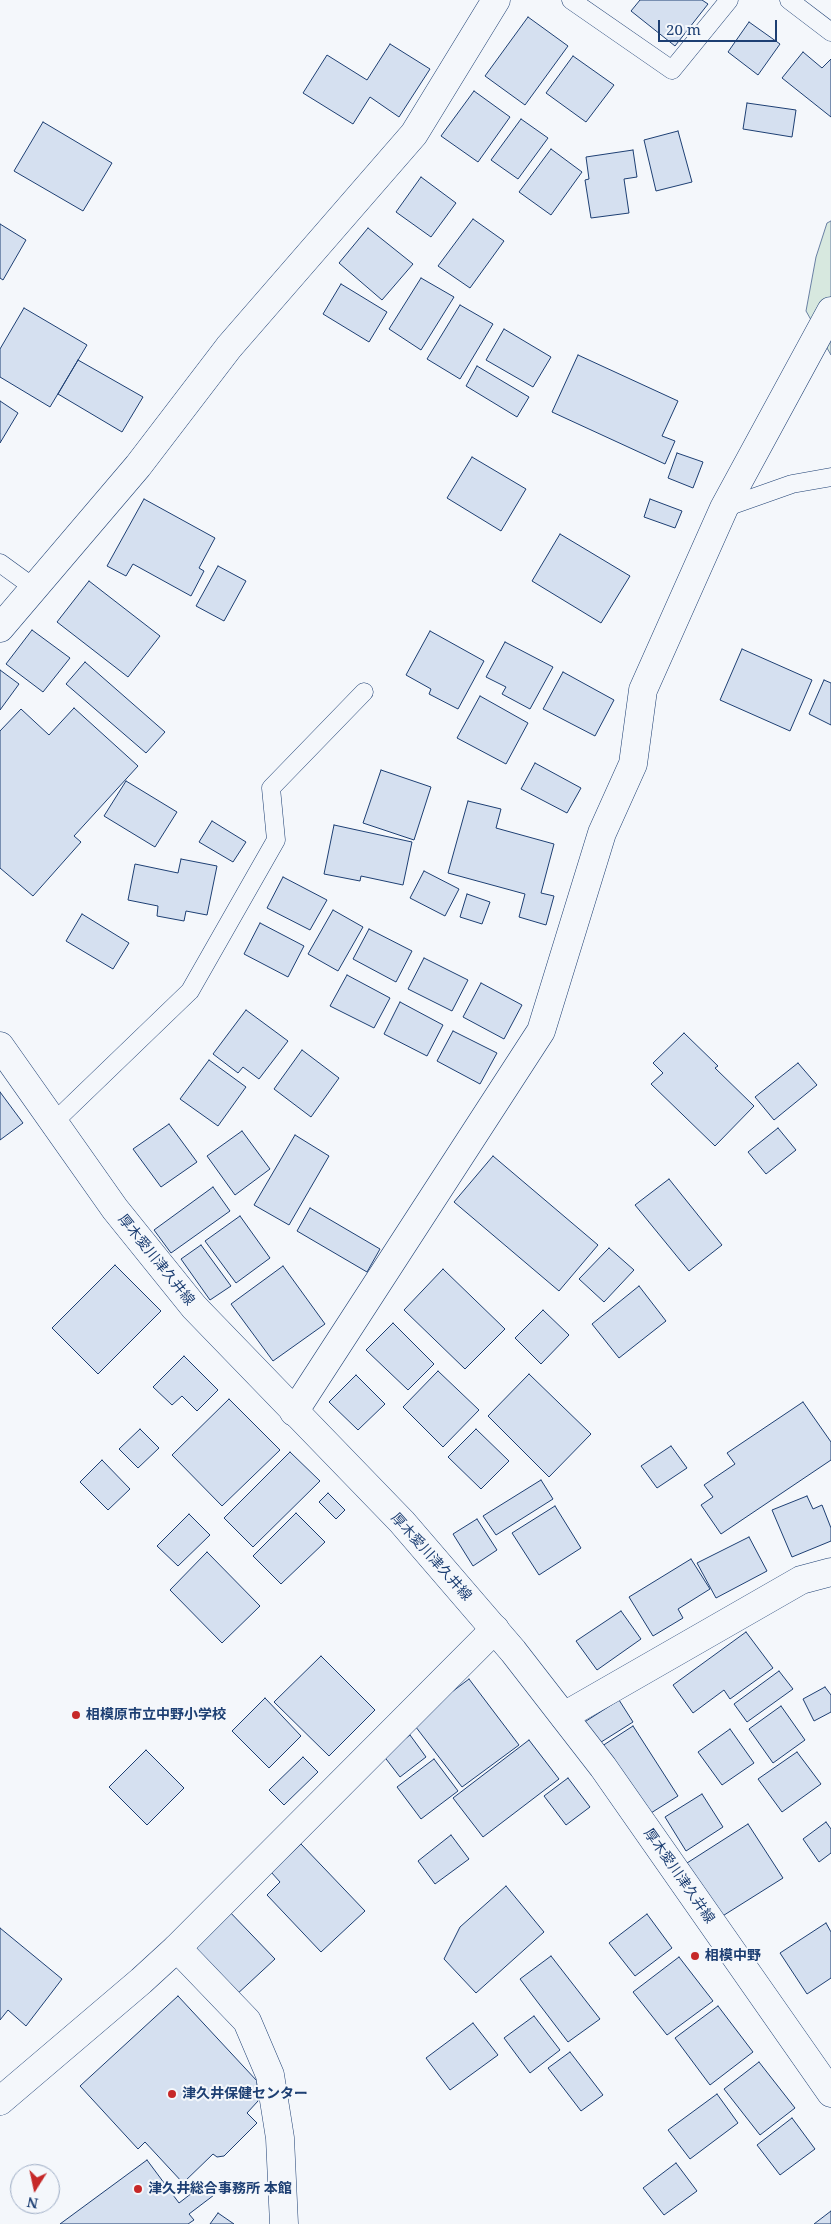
<!DOCTYPE html>
<html>
<head>
<meta charset="utf-8">
<style>
  body { margin:0 }
  #map { position:relative; width:831px; height:2224px; overflow:hidden; background:#f4f7fb; font-family:"Noto Serif",serif }
  canvas { display:block }
  .north { position:absolute; left:10px; top:2164px; width:50px; height:50px; box-sizing:border-box; background:#f4f7fb; border:1px solid #9eadc5; border-radius:50%; rotate:190deg; font-size:14px; font-weight:700; line-height:20px; text-align:center; color:#1d3f73 }
  .north::after { content:''; display:block; margin:auto; width:18px; height:22px; background:#c62828; clip-path:polygon(50% 0,100% 100%,50% 72%,0 100%) }
  .scale { position:absolute; left:658px; top:20px; width:119px; height:22px; box-sizing:border-box; border:2px solid #1d3f73; border-top:0; padding-left:6px; font-size:15px; line-height:18px; white-space:nowrap; color:#1d3f73; -webkit-text-stroke:4px #f4f7fb; paint-order:stroke }
</style>
</head>
<body>
<div id="map">
<canvas width="831" height="2224"></canvas>
<div class="north">N</div>
<div class="scale">20 m</div>
</div>
<script>
const g = document.querySelector('canvas').getContext('2d');
g.lineJoin = 'round';
function paint(path, color) {
  g.fillStyle = color;
  g.fill(path, 'evenodd');
}
function shape(rows) {
  const path = new Path2D();
  for (const r of rows) {
    path.moveTo(r[0], r[1]);
    for (let i = 2; i < r.length; i += 2) path.lineTo(r[i], r[i + 1]);
  }
  return path;
}
function stroke(path, color, width, dash) {
  g.strokeStyle = color;
  g.lineWidth = width;
  g.lineCap = dash ? 'butt' : 'round';
  g.setLineDash(dash || []);
  g.stroke(path);
}
function label(font, color, halo, rows, align = 'center') {
  g.font = font + ' "Noto Serif","Noto Sans JP",serif';
  g.lineWidth = 4;
  g.setLineDash([]);
  g.textBaseline = 'middle';
  g.strokeStyle = halo;
  g.fillStyle = color;
  for (const [text, x, y, turn = 0] of rows) {
    g.save();
    g.translate(x, y);
    g.rotate((+turn || 0) * Math.PI / 180);
    g.textAlign = isNaN(turn) ? turn : align;
    if (halo) g.strokeText(text, 0, 0);
    g.fillText(text, 0, 0);
    g.restore();
  }
}
const green = shape([
  [831,221,831,355,806,311,816,257,827,223,831,221]
]);
paint(green, '#d7e8df');
stroke(green, '#687fa3', 1);
const building = shape([
  [640,0,702,0,708,4,675,46,631,11,640,0],
  [528,17,568,46,525,105,485,76,528,17],
  [749,22,780,44,758,75,728,52,749,22],
  [390,44,430,69,399,117,370,97,353,124,303,93,327,55,367,80,390,44],
  [803,52,822,68,831,59,831,117,782,78,803,52],
  [573,56,614,85,586,122,546,93,573,56],
  [474,91,510,117,478,162,441,136,474,91],
  [747,103,796,110,792,137,743,129,747,103],
  [521,119,548,138,518,179,491,160,521,119],
  [43,122,112,163,83,211,14,171,43,122],
  [678,131,692,182,656,191,644,140,678,131],
  [551,149,582,172,551,215,519,192,551,149],
  [633,150,637,177,624,179,629,213,591,218,585,180,589,179,586,157,633,150],
  [421,177,456,203,431,237,396,212,421,177],
  [473,219,504,241,470,288,438,266,473,219],
  [0,224,26,240,3,280,0,278,0,224],
  [368,228,413,264,382,300,339,263,368,228],
  [421,278,454,297,421,350,389,329,421,278],
  [341,284,387,312,369,342,323,314,341,284],
  [460,305,493,324,460,379,427,359,460,305],
  [24,308,87,345,50,407,0,377,0,349,24,308],
  [504,329,551,357,533,387,486,360,504,329],
  [578,355,678,401,662,436,675,441,665,464,552,412,578,355],
  [78,360,143,397,122,432,58,394,78,360],
  [477,366,529,397,517,417,466,386,477,366],
  [0,401,18,413,0,443,0,401],
  [677,453,703,462,693,488,668,478,677,453],
  [472,457,526,489,501,531,447,498,472,457],
  [144,499,215,538,199,568,204,571,191,596,133,564,126,576,107,566,144,499],
  [650,499,682,511,675,528,644,517,650,499],
  [560,534,630,576,601,623,532,581,560,534],
  [218,566,246,581,224,621,196,606,218,566],
  [89,581,160,636,128,677,57,622,89,581],
  [32,630,70,658,43,692,6,664,32,630],
  [430,631,484,661,458,709,429,694,431,689,406,675,430,631],
  [505,642,553,667,530,709,502,694,506,687,486,677,505,642],
  [742,649,812,680,790,731,720,700,742,649],
  [85,662,165,732,146,753,66,684,85,662],
  [0,670,19,684,0,710,0,670],
  [563,672,614,700,595,736,543,709,563,672],
  [824,680,831,683,831,725,809,714,824,680],
  [480,696,528,723,506,764,457,738,480,696],
  [74,708,138,766,74,836,81,842,33,896,0,868,0,731,21,709,49,735,74,708],
  [535,763,581,788,567,813,521,789,535,763],
  [381,770,431,787,414,840,363,823,381,770],
  [126,781,177,812,155,847,104,816,126,781],
  [468,801,501,809,496,828,554,844,541,893,554,896,546,925,519,917,525,894,448,873,468,801],
  [212,821,246,842,233,862,199,842,212,821],
  [334,825,412,842,403,885,361,876,360,881,324,874,334,825],
  [181,859,217,866,207,915,186,911,184,921,157,916,158,906,128,900,135,864,178,873,181,859],
  [424,871,459,889,445,916,410,898,424,871],
  [283,877,327,900,310,930,267,908,283,877],
  [467,894,490,902,482,924,460,917,467,894],
  [333,910,363,927,338,971,308,954,333,910],
  [82,914,129,943,113,969,66,941,82,914],
  [260,923,304,946,288,977,244,954,260,923],
  [369,929,412,951,396,982,353,959,369,929],
  [424,958,468,980,452,1011,408,989,424,958],
  [347,975,390,998,374,1028,330,1006,347,975],
  [481,983,522,1005,504,1039,463,1017,481,983],
  [400,1002,443,1025,427,1056,384,1034,400,1002],
  [246,1010,288,1041,259,1079,243,1067,238,1073,213,1054,246,1010],
  [453,1031,497,1053,480,1084,437,1061,453,1031],
  [684,1033,718,1066,715,1068,754,1106,715,1146,651,1084,663,1073,653,1063,684,1033],
  [302,1050,339,1078,311,1117,274,1089,302,1050],
  [209,1060,246,1087,218,1126,180,1099,209,1060],
  [798,1063,817,1085,774,1120,755,1097,798,1063],
  [0,1092,23,1123,0,1140,0,1092],
  [169,1124,197,1162,161,1187,133,1149,169,1124],
  [778,1128,796,1150,766,1174,748,1152,778,1128],
  [242,1131,270,1169,235,1195,207,1156,242,1131],
  [295,1135,329,1156,289,1225,254,1205,295,1135],
  [493,1156,598,1245,559,1291,454,1202,493,1156],
  [669,1179,722,1245,689,1271,635,1205,669,1179],
  [213,1187,230,1211,171,1253,154,1230,213,1187],
  [310,1208,380,1249,367,1272,297,1231,310,1208],
  [240,1216,270,1258,236,1283,205,1241,240,1216],
  [201,1245,231,1286,210,1300,181,1259,201,1245],
  [609,1248,634,1270,604,1302,579,1279,609,1248],
  [115,1265,161,1311,98,1374,52,1328,115,1265],
  [283,1266,325,1324,273,1361,231,1304,283,1266],
  [443,1269,505,1329,465,1369,404,1310,443,1269],
  [639,1286,666,1321,619,1358,592,1324,639,1286],
  [543,1310,569,1335,541,1364,515,1338,543,1310],
  [393,1323,434,1364,408,1390,366,1350,393,1323],
  [184,1356,218,1390,197,1411,182,1396,172,1405,153,1387,184,1356],
  [438,1371,479,1410,443,1447,403,1407,438,1371],
  [529,1374,591,1434,549,1477,488,1416,529,1374],
  [356,1375,385,1404,358,1430,329,1402,356,1375],
  [229,1399,280,1450,222,1506,172,1455,229,1399],
  [803,1402,831,1442,831,1460,721,1534,701,1505,713,1497,704,1485,735,1464,727,1453,803,1402],
  [140,1429,159,1448,138,1468,119,1449,140,1429],
  [476,1429,509,1461,481,1489,448,1457,476,1429],
  [671,1446,687,1468,657,1488,641,1466,671,1446],
  [290,1452,320,1481,253,1547,224,1518,290,1452],
  [102,1460,130,1489,108,1510,80,1482,102,1460],
  [541,1480,553,1499,496,1535,483,1516,541,1480],
  [328,1493,345,1510,336,1519,319,1502,328,1493],
  [807,1496,813,1509,822,1505,831,1528,831,1541,792,1557,772,1510,807,1496],
  [555,1506,581,1548,539,1575,512,1533,555,1506],
  [296,1513,325,1542,281,1584,253,1556,296,1513],
  [189,1514,210,1535,178,1566,157,1546,189,1514],
  [477,1519,497,1550,473,1566,453,1534,477,1519],
  [749,1537,767,1571,716,1598,697,1563,749,1537],
  [207,1552,260,1606,222,1643,170,1590,207,1552],
  [691,1559,710,1589,678,1609,683,1618,653,1636,629,1597,691,1559],
  [621,1611,641,1639,597,1670,576,1641,621,1611],
  [746,1632,773,1668,730,1699,724,1690,693,1713,673,1685,746,1632],
  [321,1656,375,1710,329,1756,274,1702,321,1656],
  [779,1671,793,1689,747,1722,734,1704,779,1671],
  [469,1679,519,1745,462,1787,412,1722,469,1679],
  [825,1687,831,1695,831,1712,814,1721,803,1699,825,1687],
  [265,1698,301,1736,269,1768,232,1731,265,1698],
  [619,1700,633,1722,598,1744,583,1723,619,1700],
  [781,1706,805,1740,773,1763,749,1729,781,1706],
  [633,1726,678,1796,643,1818,599,1748,633,1726],
  [730,1729,754,1763,722,1785,698,1752,730,1729],
  [410,1735,426,1757,400,1777,383,1755,410,1735],
  [529,1740,559,1779,483,1837,453,1798,529,1740],
  [146,1750,184,1788,147,1825,109,1787,146,1750],
  [797,1752,821,1784,782,1812,758,1779,797,1752],
  [303,1757,318,1772,284,1805,269,1790,303,1757],
  [434,1759,458,1791,421,1819,397,1787,434,1759],
  [568,1778,590,1807,566,1825,544,1796,568,1778],
  [702,1794,723,1827,686,1851,665,1817,702,1794],
  [826,1822,831,1829,831,1853,819,1862,803,1839,826,1822],
  [748,1824,783,1878,721,1917,687,1863,748,1824],
  [451,1835,469,1859,435,1884,418,1861,451,1835],
  [301,1844,365,1911,321,1952,267,1895,280,1882,271,1872,301,1844],
  [506,1886,544,1932,476,1993,444,1959,460,1927,506,1886],
  [226,1908,275,1959,235,1996,186,1945,226,1908],
  [647,1914,672,1948,635,1976,609,1943,647,1914],
  [826,1923,831,1932,831,1978,807,1994,780,1953,826,1923],
  [0,1928,62,1979,26,2026,8,2010,0,2020,0,1928],
  [551,1956,600,2019,568,2042,520,1979,551,1956],
  [679,1957,713,2001,667,2035,633,1992,679,1957],
  [178,1996,257,2081,258,2101,247,2113,257,2123,224,2156,217,2157,213,2154,183,2183,145,2142,138,2149,80,2086,178,1996],
  [718,2006,753,2052,710,2085,675,2038,718,2006],
  [534,2016,560,2050,530,2073,504,2038,534,2016],
  [473,2023,498,2055,450,2090,426,2058,473,2023],
  [570,2052,603,2095,581,2111,548,2068,570,2052],
  [759,2062,795,2108,760,2135,724,2089,759,2062],
  [717,2094,738,2123,690,2159,668,2130,717,2094],
  [792,2118,815,2149,780,2175,757,2145,792,2118],
  [147,2160,179,2203,205,2183,214,2195,189,2214,194,2220,188,2224,60,2224,147,2160],
  [676,2163,697,2191,664,2215,643,2188,676,2163],
  [831,2211,831,2224,814,2224,831,2211],
  [218,2213,234,2224,210,2224,218,2213]
]);
paint(building, '#d5e0f0');
stroke(building, '#1d3f73', 1);
const lane = shape([
  [571,0,672,70,729,0],
  [789,0,831,32],
  [724,508,792,484,831,477],
  [0,563,33,587],
  [53,1123,190,991,276,840,271,788,364,692]
]);
const street = shape([
  [0,628,138,466,229,347,414,134,496,0],
  [294,1412,541,1031,602,833,633,764,643,690,724,508,831,311],
  [564,1716,801,1580,831,1572],
  [284,2224,280,2138,270,2075,247,2021,177,1948,495,1629]
]);
const secondary = shape([
  [0,2101,141,1981,177,1948]
]);
const primary = shape([
  [0,1046,115,1209,194,1307,402,1522,513,1651,603,1767,831,2093]
]);
stroke(lane, '#1d3f73', 19);
stroke(street, '#1d3f73', 29);
stroke(secondary, '#1d3f73', 29);
stroke(primary, '#1d3f73', 29);
stroke(lane, '#f4f7fb', 18);
stroke(street, '#f4f7fb', 28);
stroke(secondary, '#f4f7fb', 28);
stroke(primary, '#f4f7fb', 28);
for (const [x, y, r, color] of [
  [76,1715,5,"#c62828"],
  [695,1956,5,"#c62828"],
  [172,2094,5,"#c62828"],
  [138,2189,5,"#c62828"]
]) {
  const dot = new Path2D();
  dot.arc(x, y, r, 0, 2 * Math.PI);
  g.fillStyle = color;
  g.fill(dot);
  stroke(dot, '#f4f7fb', 2);
}
label('14px', '#1d3f73', '#f4f7fb', [
  ["厚木愛川津久井線",156,1260,51],
  ["厚木愛川津久井線",431,1557,48],
  ["厚木愛川津久井線",679,1876,55]
]);
label('bold 14px', '#1d3f73', '#f4f7fb', [
  ["相模原市立中野小学校",86,1715],
  ["相模中野",705,1956],
  ["津久井保健センター",182,2094],
  ["津久井総合事務所 本館",148,2189]
], 'left');
</script>
</body>
</html>
